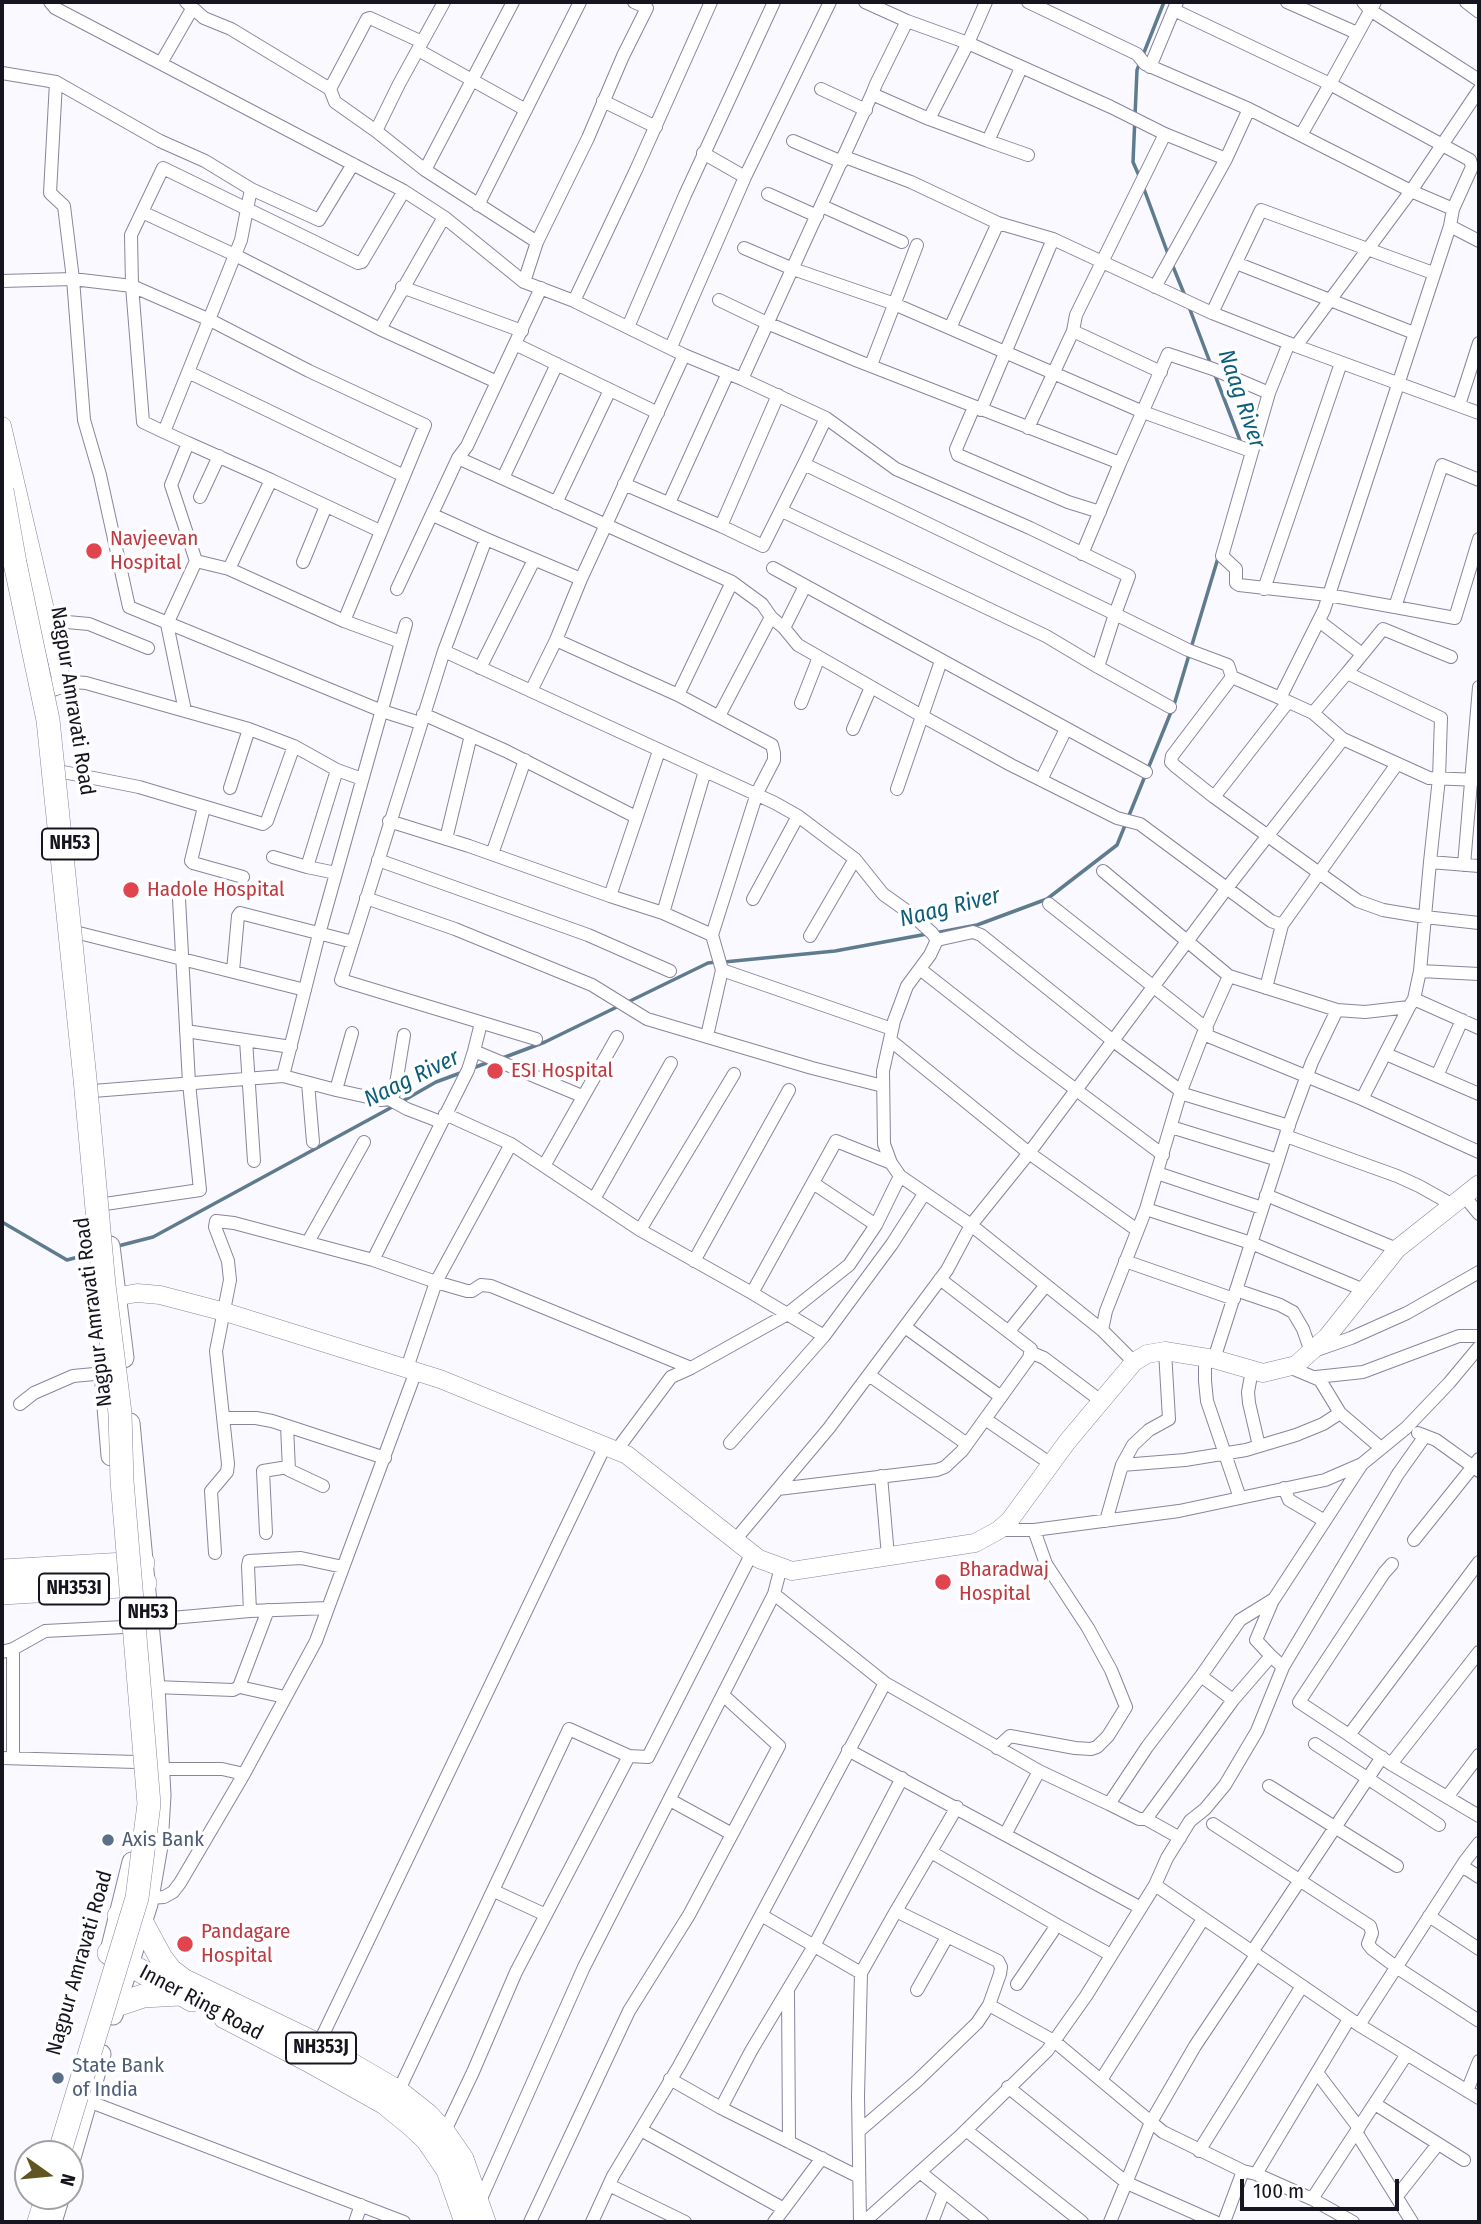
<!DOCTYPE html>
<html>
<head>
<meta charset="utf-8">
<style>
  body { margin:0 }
  #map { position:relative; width:1481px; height:2224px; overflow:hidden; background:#faf9ff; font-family:"Fira Sans Condensed",sans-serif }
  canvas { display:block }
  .frame { position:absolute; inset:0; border:4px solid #16141e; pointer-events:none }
  .north { position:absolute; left:14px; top:2140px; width:70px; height:70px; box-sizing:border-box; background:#fff; border:2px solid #a2a1a5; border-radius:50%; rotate:105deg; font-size:19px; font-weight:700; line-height:28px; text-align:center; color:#16141e }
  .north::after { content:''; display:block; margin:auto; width:24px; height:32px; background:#605622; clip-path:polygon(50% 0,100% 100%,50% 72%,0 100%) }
  .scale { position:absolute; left:1240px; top:2179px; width:159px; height:32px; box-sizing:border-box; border:4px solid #16141e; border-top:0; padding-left:9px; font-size:21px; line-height:24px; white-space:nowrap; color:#16141e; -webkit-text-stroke:5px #fff; paint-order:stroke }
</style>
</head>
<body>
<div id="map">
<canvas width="1481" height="2224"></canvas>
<div class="frame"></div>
<div class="north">N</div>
<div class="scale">100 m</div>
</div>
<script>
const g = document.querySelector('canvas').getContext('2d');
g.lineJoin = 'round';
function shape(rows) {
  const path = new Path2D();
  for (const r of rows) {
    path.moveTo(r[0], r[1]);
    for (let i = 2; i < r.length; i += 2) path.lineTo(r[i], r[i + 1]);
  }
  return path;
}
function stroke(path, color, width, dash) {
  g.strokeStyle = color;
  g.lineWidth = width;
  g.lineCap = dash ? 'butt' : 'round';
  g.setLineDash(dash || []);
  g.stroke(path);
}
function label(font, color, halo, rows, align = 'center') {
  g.font = font + ' "Fira Sans Condensed",sans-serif';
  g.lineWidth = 7;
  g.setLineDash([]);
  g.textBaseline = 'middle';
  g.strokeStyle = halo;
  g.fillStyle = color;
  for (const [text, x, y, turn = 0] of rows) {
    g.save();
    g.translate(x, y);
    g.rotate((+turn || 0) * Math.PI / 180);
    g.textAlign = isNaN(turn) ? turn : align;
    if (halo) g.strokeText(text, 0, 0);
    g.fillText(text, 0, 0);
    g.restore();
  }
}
stroke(shape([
  [1143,55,1164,2],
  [1140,178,1133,162,1137,70,1140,62],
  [1144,189,1168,254],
  [1172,264,1185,296],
  [1189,307,1211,365],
  [1215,375,1241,443],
  [1191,648,1218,558],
  [1174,705,1189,655],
  [935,933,977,925,1047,899,1117,845,1171,712],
  [724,962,835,951,927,934],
  [628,1002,708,963,716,962],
  [500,1059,545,1042,621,1005],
  [473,1068,489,1062],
  [401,1102,436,1082,463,1072],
  [2,1222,67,1260,93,1253],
  [118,1246,153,1237,394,1106]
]), '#5e7c8d', 3.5);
const street = shape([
  [50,2,55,8,404,191,444,217,524,282,574,301,684,355,742,379,872,94,929,119,968,43,986,2],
  [186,2,204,18,231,29,330,89,335,102,376,131,425,170,537,242],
  [865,2,907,21,968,43,1111,107,1165,134,1226,159],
  [1028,2,1137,54,1145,64,1249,109,1411,191,1296,346,1479,413],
  [1287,2,1357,33],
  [1363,2,1370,10,1479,80],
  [1466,2,1479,12],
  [1174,10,1330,84,1375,2],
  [418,50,526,110],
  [161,63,192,9],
  [1150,67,1177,2],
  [2,73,56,82,160,141,205,161,251,189,319,220,353,164],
  [56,82,50,193,64,206,73,279,132,286,143,422,164,432],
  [330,89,367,19,370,18,422,42],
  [821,89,866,110],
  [872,94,876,84,907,21],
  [603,101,656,127],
  [929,119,988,141,1021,68],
  [376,131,399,84,444,2],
  [1301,135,1330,84,1470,160,1472,167,1453,209],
  [793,141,842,162],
  [988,141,1028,155],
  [703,153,745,177],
  [845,157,911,182,998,223,1053,239,1212,313,1296,346],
  [425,170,513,2],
  [768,194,817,216],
  [478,205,580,2],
  [822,206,902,242],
  [142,212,235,255,380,329,444,217],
  [1450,226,1479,241],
  [744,248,793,269,892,303,1143,412,1251,451],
  [1236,263,1414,333],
  [2,281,73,279,84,420,100,475,129,607,382,711,420,723],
  [524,282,537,242,588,138,623,56,647,8,634,2],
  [402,287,522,331],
  [1155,287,1226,159,1249,109],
  [719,300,767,323,858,361,1120,463,1082,554],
  [574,301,636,170,711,2],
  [1212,313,1261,210,1433,273],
  [628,327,685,195,774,2],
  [950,328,998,223],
  [380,329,497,382],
  [1073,331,1076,315,1165,134],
  [515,344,658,413],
  [671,347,745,177,830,2],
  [871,365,917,245],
  [188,372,404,476],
  [742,379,826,418,896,469,1030,528,1129,576,1115,614,1188,650,1228,665,1232,677,1280,698],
  [1269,393,1222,556,1236,569,1236,583,1239,585,1328,595,1395,607,1442,465,1479,480],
  [1459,405,1479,343],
  [974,407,956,449,958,455,1068,502,1100,512],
  [981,410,1053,239],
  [1028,428,1073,331,1161,372],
  [188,443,271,480],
  [458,458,732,582],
  [1120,463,1168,354,1213,369,1269,393,1289,343],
  [503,478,557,364],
  [624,484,721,526,778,395],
  [200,497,219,456],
  [556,503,610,390],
  [669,503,728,373],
  [782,511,1046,636,1098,667,1115,614,804,464,826,418],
  [433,515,486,539],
  [721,526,763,546,804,464],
  [196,561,229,569],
  [303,562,326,506],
  [773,568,1146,772],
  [581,579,684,355],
  [805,586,784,628,798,645,922,716,1011,765,1117,818,1140,824,1271,921,1282,925,1397,764],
  [397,589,458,458,467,446,541,288],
  [1264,589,1341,363],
  [1395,607,1455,618,1479,539],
  [344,621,229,569,271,480,380,531],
  [1319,621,1362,654],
  [49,624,67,622,89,624,148,648],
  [556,640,678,695],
  [401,642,344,621,425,425,309,371,210,320,132,286,131,235,163,168,358,263,362,262,404,191],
  [444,651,486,539,581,579,556,640,531,691],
  [1098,667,1170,707],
  [480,668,534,560],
  [1232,677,1172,756,1171,762,1175,766,1214,797,1358,901,1383,910,1425,917,1479,923],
  [53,690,74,682,86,683,185,711,249,729,294,746,337,770,362,779],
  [801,703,819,657],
  [185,711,167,624,196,561,171,485,188,443,164,432,241,240,251,189],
  [1313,713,1347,673],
  [423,714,506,751,636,817],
  [719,716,771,617],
  [853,729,871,687],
  [1343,739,1429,778,1479,780],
  [63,772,139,787,263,824,267,821,294,746],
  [1041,780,1066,729],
  [230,788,249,729],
  [897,789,941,661],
  [1214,797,1288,702],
  [204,807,191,861,193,863,243,877],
  [389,821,469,846,610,896,659,751],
  [446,839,471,735],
  [492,854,525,760],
  [273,857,307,867],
  [378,860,588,935,670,971],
  [1430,862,1439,778,1441,718,1347,673,1383,629,1451,657],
  [1464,865,1479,687],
  [1103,871,1229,976],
  [336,873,307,867,337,770],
  [610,896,663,913,705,771],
  [366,898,455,929,592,985,647,1019,812,1068,883,1086],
  [753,899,798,816],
  [1049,904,1207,1029],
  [663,913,712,935,722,970],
  [79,933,305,990],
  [712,935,757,793,774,760,774,753,772,745,678,695,732,582,762,604,771,617,784,628],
  [810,936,855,859],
  [937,940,973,932,981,935,1112,1040,1181,1091],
  [920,969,1023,1050,1163,1155],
  [233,971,238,916,240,913,353,942],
  [1420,971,1479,974],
  [1266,988,1282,925],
  [1414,999,1479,1028],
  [1409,1007,1362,1099,1479,1152],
  [186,1031,291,1047],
  [1203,1034,1362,1099],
  [404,1035,395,1090,393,1096,389,1099,381,1100,336,1090,283,1076,319,934,406,624],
  [707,1036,722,970,892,1029],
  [536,1039,341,980,444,651,775,803,798,816,855,859,883,894,911,914,932,933,937,940,930,955,907,986,894,1021,883,1071,884,1144,891,1163,900,1176,971,1225,1102,1330,1106,1311,1146,1209,1181,1091,1203,1034,1229,976,1337,1010],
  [246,1040,254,1161],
  [890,1040,1029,1153,1137,1230],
  [474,1051,481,1023],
  [1386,1054,1479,1094],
  [1437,1076,1462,1020],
  [308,1083,313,1142],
  [336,1090,352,1033],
  [93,1091,283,1076],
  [1180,1093,1289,1126],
  [389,1099,407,1109,441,1122],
  [445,1114,511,1144,640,1230,752,1293,836,1141,891,1163],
  [1171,1127,1278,1160],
  [1286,1136,1397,1176,1419,1186,1453,1205],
  [544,1166,617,1037],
  [1157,1173,1262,1208],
  [813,1183,876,1225],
  [1266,1195,1397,1249],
  [1464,1196,1479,1214],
  [594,1199,671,1063],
  [105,1204,200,1190,189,1083,179,899],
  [1146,1209,1251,1243,1364,1290],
  [640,1230,734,1074],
  [308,1242,364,1142],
  [373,1260,468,1070,474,1051,582,1096],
  [694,1261,789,1090],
  [1125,1261,1234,1299],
  [1236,1290,1280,1305,1293,1312,1303,1329,1311,1352,1351,1338,1407,1313,1479,1272],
  [752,1293,824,1336],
  [905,1327,1001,1397],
  [1102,1330,1134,1362],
  [1009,1331,1046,1285],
  [1032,1353,1044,1358,1101,1401],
  [1205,1358,1205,1381,1207,1401,1240,1498],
  [1214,1359,1290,1122,1312,1062,1337,1010,1365,1012,1409,1007,1414,999,1420,971,1430,862,1479,866],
  [1289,1367,1320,1380,1340,1413,1381,1448],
  [407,1368,436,1282,467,1291,472,1291,481,1285,491,1286,691,1368],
  [1252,1370,1248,1392,1249,1403,1259,1446],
  [869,1375,967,1444],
  [1316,1377,1363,1372,1459,1336,1479,1336],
  [20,1404,34,1393,73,1376,105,1373],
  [223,1418,256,1418,272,1421,385,1458],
  [985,1419,1051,1464],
  [287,1426,289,1470,323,1486],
  [1418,1433,1436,1440,1479,1471],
  [730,1443,824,1336,892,1244,924,1194],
  [616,1451,671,1377,691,1368,786,1315,849,1265,876,1225,900,1176],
  [1122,1465,1185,1460,1246,1450,1296,1435,1323,1424,1340,1413],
  [881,1476,888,1556],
  [1284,1488,1289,1500,1325,1521],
  [778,1489,937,1470,945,1467,962,1451,1029,1358,1031,1349,940,1279],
  [1106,1521,1122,1465,1133,1445,1149,1430,1169,1419,1165,1351],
  [999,1530,1034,1530,1179,1511,1325,1480,1362,1464,1406,1428,1449,1383,1479,1347],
  [266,1533,263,1471,288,1467],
  [735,1540,829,1428,947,1270,971,1225,1029,1153,1227,888,1343,739,1313,713,1280,698,1324,610,1450,226,1453,209,1411,191,1479,90],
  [1414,1540,1479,1459],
  [215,1553,211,1491,227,1472,228,1464,216,1351,230,1280,228,1261,215,1227,216,1221,234,1223,373,1260,436,1282,511,1144],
  [1479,1562,1349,1735,1391,1764,1479,1816],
  [774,1594,781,1567],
  [268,1610,240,1684,244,1688,285,1697],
  [250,1611,248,1566,249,1561,301,1558,343,1567],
  [149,1620,250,1611,328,1608,416,1371],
  [2,1652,13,1649,45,1631,124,1627],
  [1271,1656,1256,1640,1273,1600],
  [1283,1667,1271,1656,1233,1700,1146,1819,1139,1819,1109,1804,1147,1747,1201,1676,1240,1620,1274,1599,1362,1464],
  [1201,1676,1233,1700],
  [155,1687,233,1690,241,1686],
  [1349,1735,1299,1702,1384,1573,1392,1564],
  [1315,1744,1439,1825],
  [997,1748,1010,1736,1075,1748,1091,1749,1097,1747,1108,1736,1126,1707,1111,1670,1088,1628,1046,1564,1034,1530],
  [848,1750,1141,1908],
  [629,1756,648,1757,752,1553],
  [2,1758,136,1762],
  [13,1758,13,1649],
  [1391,1764,1479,1652],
  [160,1769,222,1769,244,1774],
  [1269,1786,1397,1866],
  [1447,1797,1479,1755],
  [670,1800,732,1834],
  [1146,1819,1180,1838],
  [1213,1824,1370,1926,1372,1933,1368,1944,1372,1949,1396,1967,1479,2021],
  [1006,1833,1039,1771],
  [931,1852,1057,1925],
  [1462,1866,1479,1877],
  [1155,1885,1167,1858,1190,1821,1205,1809,1225,1785,1257,1731,1283,1667,1398,1474,1425,1436],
  [494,1891,546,1915],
  [149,1898,164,1897,173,1892,180,1883,244,1774,316,1641,328,1608],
  [761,1915,861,1973],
  [1429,1916,1479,1949],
  [1252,1952,1382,1757],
  [1256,1955,1195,2046,1151,2122,1163,2132,1243,2171,1256,2174,1312,2199,1407,2054],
  [1017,1984,1057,1925,1111,1955],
  [917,1990,947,1937],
  [788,1991,789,2142],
  [989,2005,1054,2041,1151,2122,1110,2222],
  [1359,2025,1479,2098],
  [318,2045,605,1446],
  [1318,2074,1359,2128],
  [670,2079,721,2108],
  [1101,2080,1203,1919],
  [1008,2087,1127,2183,1215,2222],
  [1467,2091,1479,2061],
  [398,2092,569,1729,629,1756,516,1972,473,2072,444,2133],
  [88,2101,404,2222],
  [1375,2104,1464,2160],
  [641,2130,784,2209],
  [966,2130,1082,2222],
  [859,2131,917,2081,977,2023,989,2005,1000,1974,1001,1967,998,1961,896,1911,957,1807],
  [1356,2132,1412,2222],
  [1199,2151,1302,1986],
  [920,2172,982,2222],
  [1256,2174,1349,2019],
  [859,2177,721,2108,751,2051,814,1946,902,1778],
  [609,2185,685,2222],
  [1397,2196,1438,2144],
  [1312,2199,1353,2222],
  [479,2203,584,1967,774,1594,885,1683,1039,1771,1109,1804],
  [355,2222,361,2205],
  [530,2222,629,2011,689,1915,779,1746,723,1695],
  [592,2222,613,2176,679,2066,728,1977,885,1683],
  [774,2222,822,2158],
  [860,2222,858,2096,861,1973,896,1911],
  [864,2222,959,2137,1047,2051,1086,1996,1155,1885,1359,2025,1465,1861,1479,1843],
  [932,2222,944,2191],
  [1224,2222,1243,2171]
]);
const secondary = shape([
  [2,426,61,678,59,685,51,687],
  [103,1299,137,1293,160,1295,225,1312,440,1379,627,1455,759,1559,792,1571,975,1543,999,1530,1010,1520,1067,1442,1134,1362,1147,1354,1165,1351,1214,1359,1263,1373,1296,1365,1327,1337,1397,1249,1479,1184]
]);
const primary = shape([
  [2,453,13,505],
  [110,1246,124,1358],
  [104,1371,111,1456],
  [109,1955,132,1862],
  [113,2015,148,1904,158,1846,161,1795,155,1687,130,1423],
  [70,2161,101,2054],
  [52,2222,60,2196]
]);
const highway = shape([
  [2,1571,143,1563],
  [2,1593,121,1586,145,1583],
  [119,1916,142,1923,161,1958,170,1970,183,1980,318,2045,398,2092,427,2115,444,2133,462,2159,484,2222],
  [109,1953,192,2000],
  [116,2005,143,1996,180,1994],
  [225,2017,310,2061,385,2103,412,2125,427,2139,448,2170,466,2222],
  [39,2222,47,2196]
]);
stroke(street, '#89859d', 14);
stroke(secondary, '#89859d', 19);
stroke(primary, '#89859d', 21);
stroke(highway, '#89859d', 24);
stroke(street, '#fff', 12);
stroke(secondary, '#fff', 18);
stroke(primary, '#fff', 19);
stroke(highway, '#fff', 23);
const highwayBridge = shape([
  [2,490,15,563,48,720,85,1079,104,1285,120,1413,122,1481,149,1804,137,1898,59,2154]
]);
stroke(highwayBridge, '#89859d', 24, []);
stroke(highwayBridge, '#fff', 23);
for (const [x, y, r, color] of [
  [94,551,9,"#e0444e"],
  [131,890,9,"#e0444e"],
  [495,1071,9,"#e0444e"],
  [943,1582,9,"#e0444e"],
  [108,1840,7,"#5c6f8a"],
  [185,1944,9,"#e0444e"],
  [58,2078,7,"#5c6f8a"]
]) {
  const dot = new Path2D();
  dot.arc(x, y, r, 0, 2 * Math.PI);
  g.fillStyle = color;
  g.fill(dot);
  stroke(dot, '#fff', 2.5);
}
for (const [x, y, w] of [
  [70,844,56],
  [74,1589,70],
  [148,1613,56],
  [321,2048,70]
]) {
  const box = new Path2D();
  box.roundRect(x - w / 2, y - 15.5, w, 31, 5);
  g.fillStyle = '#fff';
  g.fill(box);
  stroke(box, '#16141e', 2);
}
label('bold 19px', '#16141e', null, [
  ["NH53",70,844],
  ["NH353I",74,1589],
  ["NH53",148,1613],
  ["NH353J",321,2048]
]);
label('21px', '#be3a42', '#fff', [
  ["Navjeevan",110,539],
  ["Hospital",110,563],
  ["Hadole Hospital",147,890],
  ["ESI Hospital",511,1071],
  ["Bharadwaj",959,1570],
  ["Hospital",959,1594],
  ["Pandagare",201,1932],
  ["Hospital",201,1956]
], 'left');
label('21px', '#16141e', '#fff', [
  ["Nagpur Amravati Road",72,701,81],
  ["Nagpur Amravati Road",94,1312,-97],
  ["Nagpur Amravati Road",80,1963,-74],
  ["Inner Ring Road",201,2003,28]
]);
label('21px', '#4e5e75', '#fff', [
  ["Axis Bank",122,1840],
  ["State Bank",72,2066],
  ["of India",72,2090]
], 'left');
label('italic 23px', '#0d5e7b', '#fff', [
  ["Naag River",1241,399,71],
  ["Naag River",950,908,-14],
  ["Naag River",412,1079,-26]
]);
</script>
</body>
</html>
